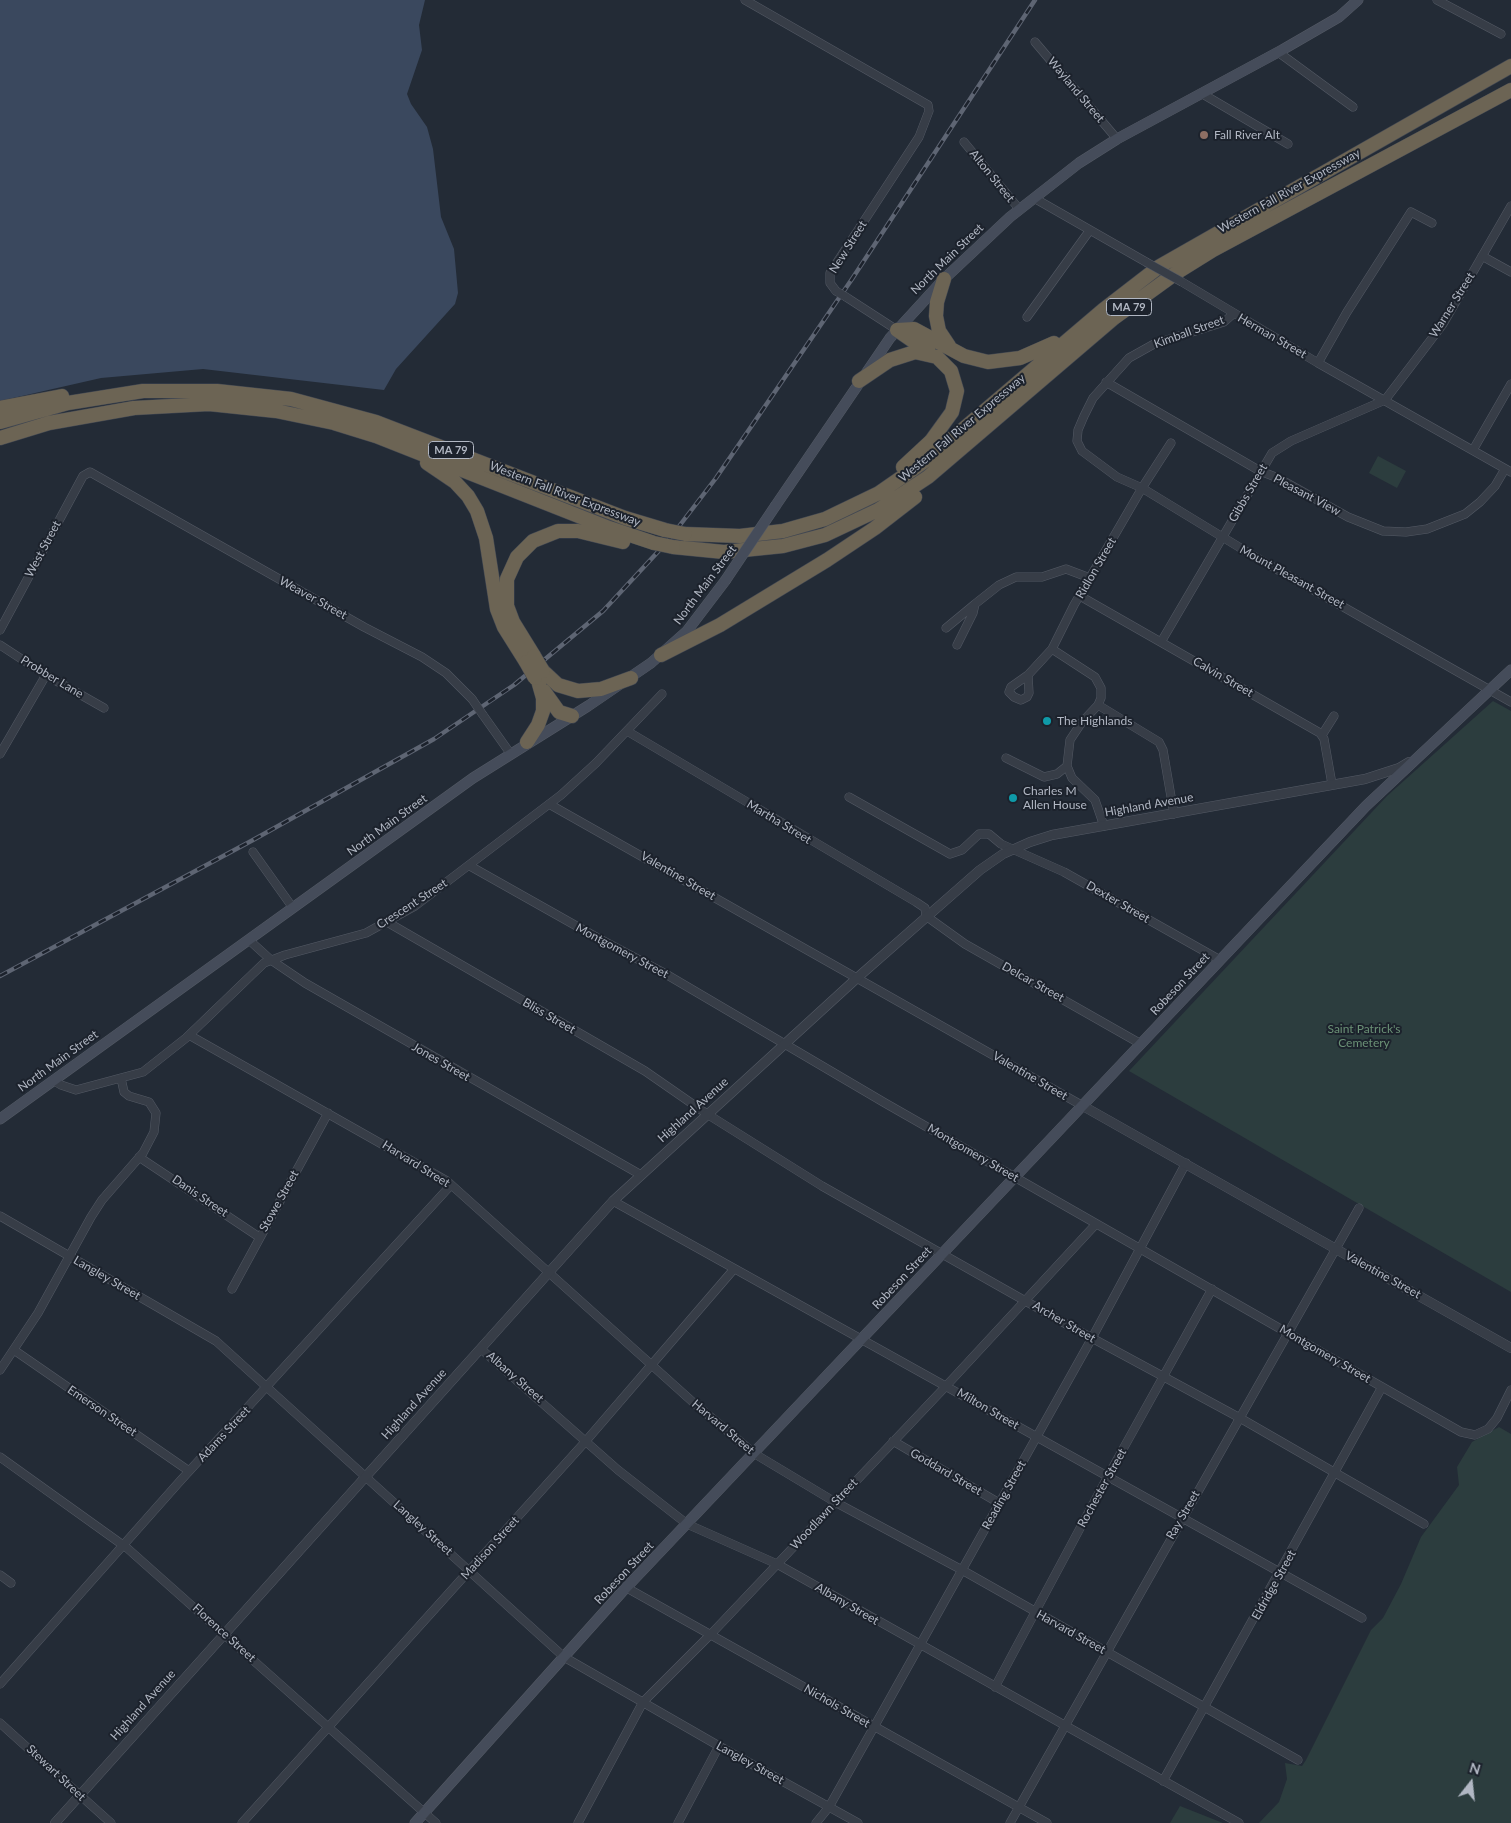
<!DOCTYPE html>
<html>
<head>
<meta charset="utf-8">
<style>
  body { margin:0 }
  #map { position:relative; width:1511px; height:1823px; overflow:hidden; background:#232b36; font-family:Lato,sans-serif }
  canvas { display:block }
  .north { position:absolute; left:1446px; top:1758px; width:50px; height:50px; -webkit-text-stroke:4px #1c222c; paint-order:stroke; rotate:16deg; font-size:14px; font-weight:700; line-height:20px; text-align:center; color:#b1b7c3 }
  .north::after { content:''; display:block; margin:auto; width:18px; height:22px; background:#b1b7c3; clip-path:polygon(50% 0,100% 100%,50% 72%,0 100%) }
</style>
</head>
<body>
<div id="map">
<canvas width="1511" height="1823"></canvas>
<div class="north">N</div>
</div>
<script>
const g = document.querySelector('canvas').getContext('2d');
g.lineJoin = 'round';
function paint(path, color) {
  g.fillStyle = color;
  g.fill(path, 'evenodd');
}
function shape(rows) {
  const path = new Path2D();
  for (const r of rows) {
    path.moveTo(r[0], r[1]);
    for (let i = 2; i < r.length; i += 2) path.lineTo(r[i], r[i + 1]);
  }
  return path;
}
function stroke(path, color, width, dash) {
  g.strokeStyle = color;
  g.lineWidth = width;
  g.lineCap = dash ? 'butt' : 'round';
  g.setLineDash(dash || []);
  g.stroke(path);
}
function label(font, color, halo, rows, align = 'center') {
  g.font = font + ' Lato,sans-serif';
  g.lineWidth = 4;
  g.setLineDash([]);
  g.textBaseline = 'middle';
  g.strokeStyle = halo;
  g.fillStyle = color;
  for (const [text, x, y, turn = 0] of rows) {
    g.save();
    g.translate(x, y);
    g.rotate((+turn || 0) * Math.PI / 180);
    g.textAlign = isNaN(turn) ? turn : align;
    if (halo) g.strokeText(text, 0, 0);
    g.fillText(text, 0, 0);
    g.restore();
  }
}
paint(shape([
  [1378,456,1406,471,1397,488,1369,473],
  [1493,701,1511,711,1511,1292,1129,1071,1387,796],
  [1499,1427,1511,1434,1511,1823,1259,1823,1279,1802,1287,1779,1285,1763,1302,1766,1306,1760,1371,1630,1383,1618,1401,1584,1421,1537,1459,1485,1457,1467,1472,1442],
  [1180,1806,1223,1823,1170,1823]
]), '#2c3d3e');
paint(shape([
  [0,0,425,0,419,25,422,50,407,94,411,104,427,127,433,149,441,217,454,249,458,293,455,304,396,369,384,390,203,369,101,378,0,401]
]), '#3a485e');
const minor = shape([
  [745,0,928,105,929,111,919,137,830,273,830,283,836,291],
  [1437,0,1501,34],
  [1035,42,1117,139],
  [1278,52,1353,107],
  [1201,93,1288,144],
  [964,142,1020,210],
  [1034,198,1146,262],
  [1482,256,1511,272],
  [1182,282,1318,363,1511,472],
  [846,297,897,330],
  [1233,314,1224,322,1154,344,1129,358,1093,398,1084,416,1078,430,1077,441,1082,451,1117,477,1142,488,1257,558,1511,702],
  [1027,317,1090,230],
  [1318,363,1347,312,1411,212,1432,223],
  [1106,382,1260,471,1278,478,1348,517,1383,531,1406,532,1427,529,1465,514,1480,502,1495,486,1505,469],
  [1473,450,1511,384],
  [1080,596,1320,733,1324,739,1332,784],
  [946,628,975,604],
  [0,630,83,476,90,472,364,627,422,657,446,673,472,699],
  [1161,642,1272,453,1291,441,1385,400,1443,324,1511,206],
  [0,645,46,675,104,708],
  [957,645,973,613,975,604,999,585,1016,577,1042,577,1066,569,1090,578],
  [1052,649,1095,677,1101,688,1101,698,1098,705,1159,742,1163,750,1174,814],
  [1028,675,1052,649,1074,605,1142,488,1171,443],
  [1028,675,1029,693,1027,697,1021,700,1014,697,1009,692,1011,687,1028,675],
  [1098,705,1082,722,1070,740,1067,766,1072,778,1095,800,1104,826],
  [483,715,510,753],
  [627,731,916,902,925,908,926,916,965,944,1141,1044],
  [1322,735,1334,716],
  [0,754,46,675],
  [1006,758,1044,777,1057,774,1067,766],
  [849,797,950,854,962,850,979,834,989,834,1001,844,1064,872,1220,960],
  [549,804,1083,1106],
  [253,852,293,908],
  [470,866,596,937,664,973,885,1103,1461,1432,1475,1435,1488,1429,1497,1418,1511,1390],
  [387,922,645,1071,707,1114,822,1186,1066,1324,1240,1418,1424,1524],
  [249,940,271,960,305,983,641,1175],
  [189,1035,447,1181,695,1404,755,1454,835,1502,962,1570,1298,1760],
  [53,1080,61,1085,76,1090,143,1072,186,1038,264,963,285,955,366,933,415,906,561,795,596,763,662,694],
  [139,1157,259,1237],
  [613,1201,1362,1618],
  [0,1216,216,1341,564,1657,719,1746,858,1823],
  [232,1289,328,1113],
  [481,1349,618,1470,687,1524,777,1564,1239,1823],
  [14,1350,189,1471],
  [0,1370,38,1313,91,1217,102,1200,143,1153,154,1132,156,1113,149,1102,129,1096,124,1092,121,1078],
  [893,1441,999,1503],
  [0,1457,127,1548,436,1823],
  [0,1575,11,1583],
  [627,1588,1047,1823],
  [0,1684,181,1480,451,1185],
  [995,1687,1108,1476,1212,1289],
  [0,1723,111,1823],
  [1163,1781,1382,1387],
  [242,1823,585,1442,734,1269],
  [578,1823,643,1702,712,1633,947,1385,1096,1224],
  [678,1823,719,1746],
  [816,1823,829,1807,874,1727,1092,1338,1186,1163],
  [1010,1823,1359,1208]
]);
const tertiary = shape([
  [1083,1106,1511,1348],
  [55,1823,613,1201,857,978,980,870,1003,854,1030,842,1052,835,1365,779,1399,768,1409,762]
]);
const secondary = shape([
  [776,505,890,338,944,279,1010,217,1079,163,1117,139,1282,50,1339,17,1358,0],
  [0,1119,473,778,588,706,651,663,687,631,725,581],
  [415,1823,622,1592,1366,806,1511,670]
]);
const motorway = shape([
  [944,279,937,302,936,316,939,331,949,346],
  [897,330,914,329,964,356,988,362,1020,358,1054,343],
  [897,330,929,352],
  [859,381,890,360,915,352,937,357,951,371,957,391,952,412,931,441,903,467],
  [0,408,62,396],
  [0,422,68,403,143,391,217,391,291,399,376,422,625,518,665,530],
  [0,438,49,423,134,408,209,404,276,411,334,423,376,436,609,528,654,543],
  [427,463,455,482,468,496,477,511,486,538,497,609,504,627,526,662],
  [685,534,740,536,783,531,825,519,879,493,928,459,1103,310,1160,266,1511,66],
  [673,547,724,552,783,546,825,535,878,510,928,477,1114,318,1176,273,1213,250,1511,90],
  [661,655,720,625,827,560,875,528,915,497],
  [534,656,513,622,507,606,507,579,517,557,533,541,558,531,578,531,623,542],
  [543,671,558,685,578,691,601,689,631,678],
  [544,691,559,712,572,716],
  [527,742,538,725,543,711,543,698,539,684]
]);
stroke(minor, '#545a65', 9);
stroke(tertiary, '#545a65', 10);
stroke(secondary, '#545a65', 11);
stroke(motorway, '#414752', 15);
stroke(minor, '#373d47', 8);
stroke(tertiary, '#373d47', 9);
stroke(secondary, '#454c5a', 10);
stroke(motorway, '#6c6454', 14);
const rail = shape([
  [0,976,253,840,434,739,514,685,603,611,667,542,716,478,852,279,1035,0]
]);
stroke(rail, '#5e6573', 4.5);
stroke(rail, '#1c222c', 2.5, [8]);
const minorBridge = shape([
  [1146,262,1182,282],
  [836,291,846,297],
  [472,699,483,715]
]);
const secondaryBridge = shape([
  [725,581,776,505]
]);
const motorwayBridge = shape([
  [665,530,685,534],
  [654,543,673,547],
  [534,656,543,671],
  [526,662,535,678]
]);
stroke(minorBridge, '#545a65', 9, []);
stroke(secondaryBridge, '#545a65', 11, []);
stroke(motorwayBridge, '#414752', 15, []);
stroke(minorBridge, '#373d47', 8);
stroke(secondaryBridge, '#454c5a', 10);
stroke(motorwayBridge, '#6c6454', 14);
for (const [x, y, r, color] of [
  [1204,135,5,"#8d6e63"],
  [1047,721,5,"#0f9aa8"],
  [1013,798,5,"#0f9aa8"]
]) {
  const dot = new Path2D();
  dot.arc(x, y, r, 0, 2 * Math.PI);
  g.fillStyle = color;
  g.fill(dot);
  stroke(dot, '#1c222c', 2);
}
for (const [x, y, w] of [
  [1129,307,45],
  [451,450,45]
]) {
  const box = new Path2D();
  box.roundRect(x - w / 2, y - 8.5, w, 17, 4);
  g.fillStyle = '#1c222c';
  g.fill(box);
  stroke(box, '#b1b7c3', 1);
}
label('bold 11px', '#b1b7c3', null, [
  ["MA 79",1129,307],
  ["MA 79",451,450]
]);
label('12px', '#b1b7c3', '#1c222c', [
  ["Wayland Street",1076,90,50],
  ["Alton Street",992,176,51],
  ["Western Fall River Expressway",1289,191,-29],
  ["New Street",848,247,-58],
  ["North Main Street",947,259,-44],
  ["Warner Street",1452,305,-58],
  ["Kimball Street",1189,332,-20],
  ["Herman Street",1272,336,30],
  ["Western Fall River Expressway",962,428,-40],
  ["Gibbs Street",1248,493,-60],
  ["Western Fall River Expressway",565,494,21],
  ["Pleasant View",1307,495,28],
  ["West Street",43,549,-62],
  ["Ridlon Street",1096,568,-60],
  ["Mount Pleasant Street",1292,577,29],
  ["North Main Street",705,585,-53],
  ["Weaver Street",313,598,29],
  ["Probber Lane",52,677,31],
  ["Calvin Street",1223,677,30],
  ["Highland Avenue",1149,805,-10],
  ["Martha Street",779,822,31],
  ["North Main Street",387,825,-36],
  ["Valentine Street",678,876,30],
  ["Dexter Street",1118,902,30],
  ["Crescent Street",412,904,-33],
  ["Montgomery Street",622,951,28],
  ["Delcar Street",1033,982,29],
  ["Robeson Street",1180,984,-47],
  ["Bliss Street",549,1016,30],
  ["North Main Street",58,1061,-36],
  ["Jones Street",441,1062,30],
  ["Valentine Street",1030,1076,30],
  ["Highland Avenue",693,1110,-42],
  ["Montgomery Street",973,1153,30],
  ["Harvard Street",416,1164,32],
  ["Danis Street",200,1196,34],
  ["Stowe Street",279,1201,-61],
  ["Valentine Street",1383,1275,29],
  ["Langley Street",107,1278,30],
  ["Robeson Street",902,1278,-47],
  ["Archer Street",1064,1322,30],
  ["Montgomery Street",1325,1354,30],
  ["Albany Street",515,1377,41],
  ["Highland Avenue",414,1404,-48],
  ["Milton Street",988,1409,30],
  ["Emerson Street",102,1411,34],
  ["Harvard Street",723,1427,40],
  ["Adams Street",224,1434,-47],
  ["Goddard Street",946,1472,30],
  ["Rochester Street",1102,1488,-61],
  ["Reading Street",1004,1495,-61],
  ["Woodlawn Street",824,1514,-47],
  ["Ray Street",1183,1515,-60],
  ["Langley Street",423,1528,42],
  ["Madison Street",490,1548,-48],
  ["Robeson Street",624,1573,-47],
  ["Eldridge Street",1274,1585,-61],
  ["Albany Street",847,1604,30],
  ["Harvard Street",1071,1632,29],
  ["Florence Street",224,1633,42],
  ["Highland Avenue",143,1705,-48],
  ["Nichols Street",837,1706,30],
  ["Langley Street",750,1763,29],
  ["Stewart Street",56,1773,43]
]);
label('12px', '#b1b7c3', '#1c222c', [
  ["Fall River Alt",1214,135],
  ["The Highlands",1057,721],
  ["Charles M",1023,791],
  ["Allen House",1023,805]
], 'left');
label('12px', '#6b9176', '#1c222c', [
  ["Saint Patrick's",1364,1029],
  ["Cemetery",1364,1043]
]);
</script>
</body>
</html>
